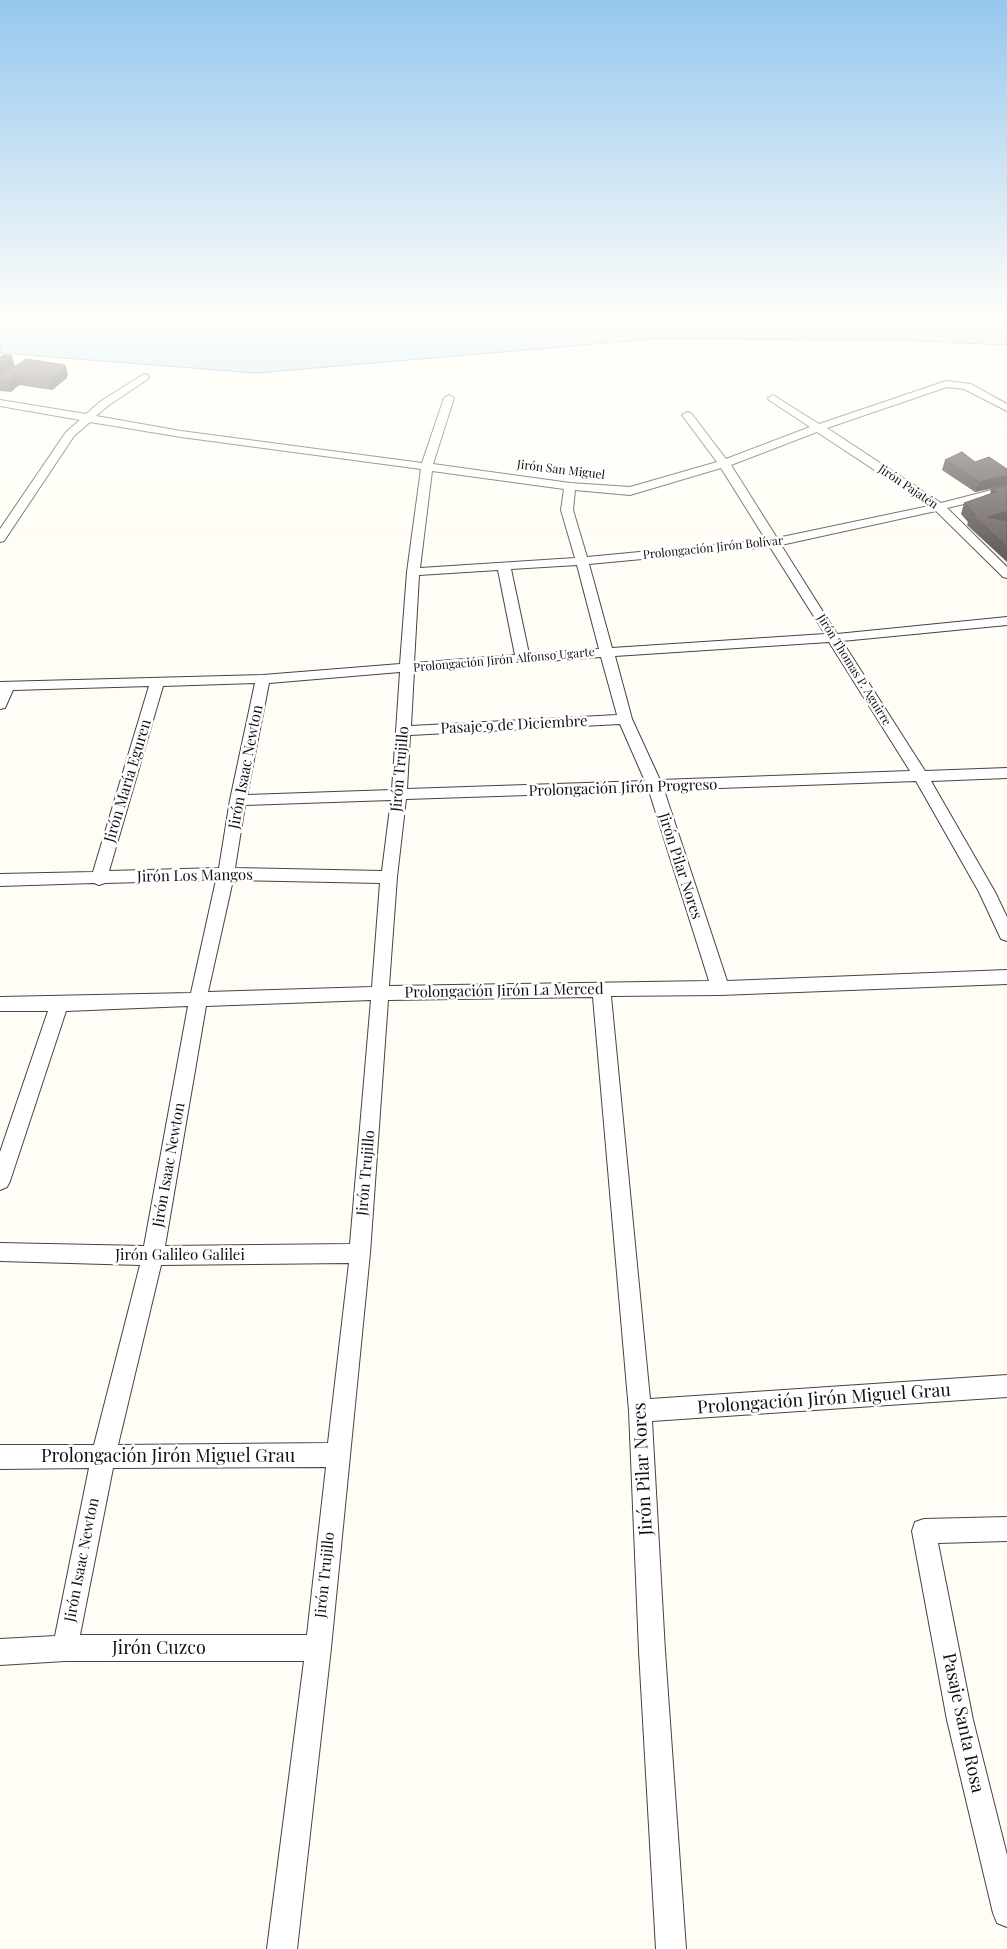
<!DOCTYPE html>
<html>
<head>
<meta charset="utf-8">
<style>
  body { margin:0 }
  canvas { display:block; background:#fffdf5 }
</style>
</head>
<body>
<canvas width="1007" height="1949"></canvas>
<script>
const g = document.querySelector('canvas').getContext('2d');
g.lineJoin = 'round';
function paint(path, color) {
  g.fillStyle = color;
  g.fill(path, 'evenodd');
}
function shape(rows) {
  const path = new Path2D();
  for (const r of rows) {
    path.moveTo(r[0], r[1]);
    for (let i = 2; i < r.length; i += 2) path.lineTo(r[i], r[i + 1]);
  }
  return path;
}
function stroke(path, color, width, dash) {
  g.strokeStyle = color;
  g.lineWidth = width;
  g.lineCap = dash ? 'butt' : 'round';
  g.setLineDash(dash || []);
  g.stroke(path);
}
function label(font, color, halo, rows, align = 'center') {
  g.font = font + ' "Playfair Display",serif';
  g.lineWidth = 5;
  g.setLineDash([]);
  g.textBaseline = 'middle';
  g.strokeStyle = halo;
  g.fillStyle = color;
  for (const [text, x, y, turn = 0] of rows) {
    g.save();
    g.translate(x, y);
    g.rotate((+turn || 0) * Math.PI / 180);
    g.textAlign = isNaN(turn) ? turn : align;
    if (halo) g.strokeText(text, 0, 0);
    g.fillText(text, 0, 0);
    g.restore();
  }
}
const water = shape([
  [0,318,1007,318,1007,345,896,340,654,339,257,373,0,353,0,318]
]);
paint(water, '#b9e3f7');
stroke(water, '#3e9cd0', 1);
const minor = shape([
  [144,374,148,375,149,377,148,379,109,405,96,416,181,431,422,463,444,398,449,395,454,398,433,464,570,483,630,487,717,462,682,415,687,412,691,413,726,459,810,427,769,400,768,398,773,395,819,424,946,381,971,384,1007,404,1007,411,964,389,947,387,827,428,941,503,1007,486,1007,494,947,508,1007,567,1007,578,1003,577,936,511,781,545,837,634,1007,617,1007,625,842,641,925,771,1007,768,1007,778,931,781,995,892,1007,917,1007,941,1001,939,979,892,916,781,664,790,727,981,1007,970,1007,984,720,995,611,996,650,1399,1007,1375,1007,1397,652,1421,665,1651,686,1949,656,1949,639,1651,629,1411,593,997,388,1000,370,1253,331,1648,297,1949,267,1949,304,1661,65,1661,0,1665,0,1639,55,1636,89,1468,0,1469,0,1445,94,1445,140,1265,0,1261,0,1243,144,1246,188,1006,66,1011,10,1181,7,1187,0,1190,0,1152,48,1011,0,1011,0,997,191,993,216,880,105,883,99,885,94,883,0,886,0,874,93,872,149,686,13,690,5,708,0,709,0,682,263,675,400,664,407,572,421,469,181,437,90,422,74,436,4,541,0,542,0,529,66,432,80,420,0,406,0,400,86,414,101,401,144,374],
  [817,432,929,506,777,538,731,465,817,432],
  [721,468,766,540,587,557,573,510,575,490,630,495,721,468],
  [432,471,564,489,561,510,575,558,420,568,432,471],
  [770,547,825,634,612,648,589,564,770,547],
  [577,565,599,649,529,654,511,569,577,565],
  [498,570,515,655,414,663,419,575,498,570],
  [829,642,910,771,660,780,632,719,615,656,829,642],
  [601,657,617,715,411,726,414,671,601,657],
  [400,672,392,790,247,795,269,683,400,672],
  [255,683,230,800,219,868,109,871,163,686,255,683],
  [620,724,645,781,407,789,410,735,620,724],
  [649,791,709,981,389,986,397,877,406,799,649,791],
  [391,800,382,871,235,868,245,805,391,800],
  [233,880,380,883,372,987,208,992,233,880],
  [371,1000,350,1244,165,1246,206,1006,371,1000],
  [349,1263,328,1443,118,1445,161,1265,349,1263],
  [326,1467,307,1635,80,1635,113,1468,326,1467],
  [1007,1517,1007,1541,938,1543,973,1720,1007,1855,1007,1927,997,1923,993,1913,947,1720,912,1531,915,1522,924,1519,1007,1517]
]);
stroke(minor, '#444', 2);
paint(minor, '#fff');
paint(shape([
  [0,357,14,366,65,365,68,375,67,376,67,378,52,390,19,385,11,392,0,391],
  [945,460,1007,485,975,492,942,470],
  [1007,486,1007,562,967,525,968,522,961,514,964,503,990,494,991,489]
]), '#4d4642');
paint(shape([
  [12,356,15,367,0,377,0,364],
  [65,365,68,375,67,376,67,378,52,390,49,380],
  [16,375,19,385,11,392,8,382],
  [1007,475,1007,485,975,492,979,482],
  [1007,511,1007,521,988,517]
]), '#3f3936');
const building = shape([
  [3,355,12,356,0,364,0,357,3,355],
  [26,359,65,365,62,367,65,367,49,380,16,375,8,382,0,381,0,376,26,359],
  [962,452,975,462,989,457,1007,469,1007,475,979,482,945,460,962,452],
  [1007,486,1007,511,988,517,1007,521,1007,547,971,514,976,515,964,503,996,492,991,489,1007,486]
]);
paint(building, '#5a514d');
stroke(building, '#3f3936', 1);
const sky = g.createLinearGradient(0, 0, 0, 591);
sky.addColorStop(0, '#95c7ee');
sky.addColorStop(0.54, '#fffefa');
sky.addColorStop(1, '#fffefa00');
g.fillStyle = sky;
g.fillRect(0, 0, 1007, 591);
label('12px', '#111', '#fff', [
  ["Jirón San Miguel",561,470,7],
  ["Jirón Pajatén",908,487,34],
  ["Prolongación Jirón Bolívar",713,548,-6],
  ["Prolongación Jirón Alfonso Ugarte",504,660,-5],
  ["Jirón Thomas P. Aguirre",854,670,58]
]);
label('15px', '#111', '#fff', [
  ["Pasaje 9 de Diciembre",514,725,-3],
  ["Jirón Isaac Newton",246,767,-79],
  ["Jirón Trujillo",400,769,-85],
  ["Jirón María Eguren",128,781,-73],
  ["Prolongación Jirón Progreso",623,788,-2],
  ["Jirón Pilar Nores",680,866,72],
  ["Jirón Los Mangos",195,876,-1],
  ["Prolongación Jirón La Merced",504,991,-1],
  ["Jirón Isaac Newton",169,1165,-80],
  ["Jirón Trujillo",366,1173,-85],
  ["Jirón Galileo Galilei",180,1255],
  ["Jirón Isaac Newton",82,1560,-79],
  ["Jirón Trujillo",325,1575,-84]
]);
label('18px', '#111', '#fff', [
  ["Prolongación Jirón Miguel Grau",824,1399,-4],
  ["Prolongación Jirón Miguel Grau",168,1456],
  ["Jirón Pilar Nores",643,1469,-93],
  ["Jirón Cuzco",159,1648],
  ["Pasaje Santa Rosa",963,1723,78]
]);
</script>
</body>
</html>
